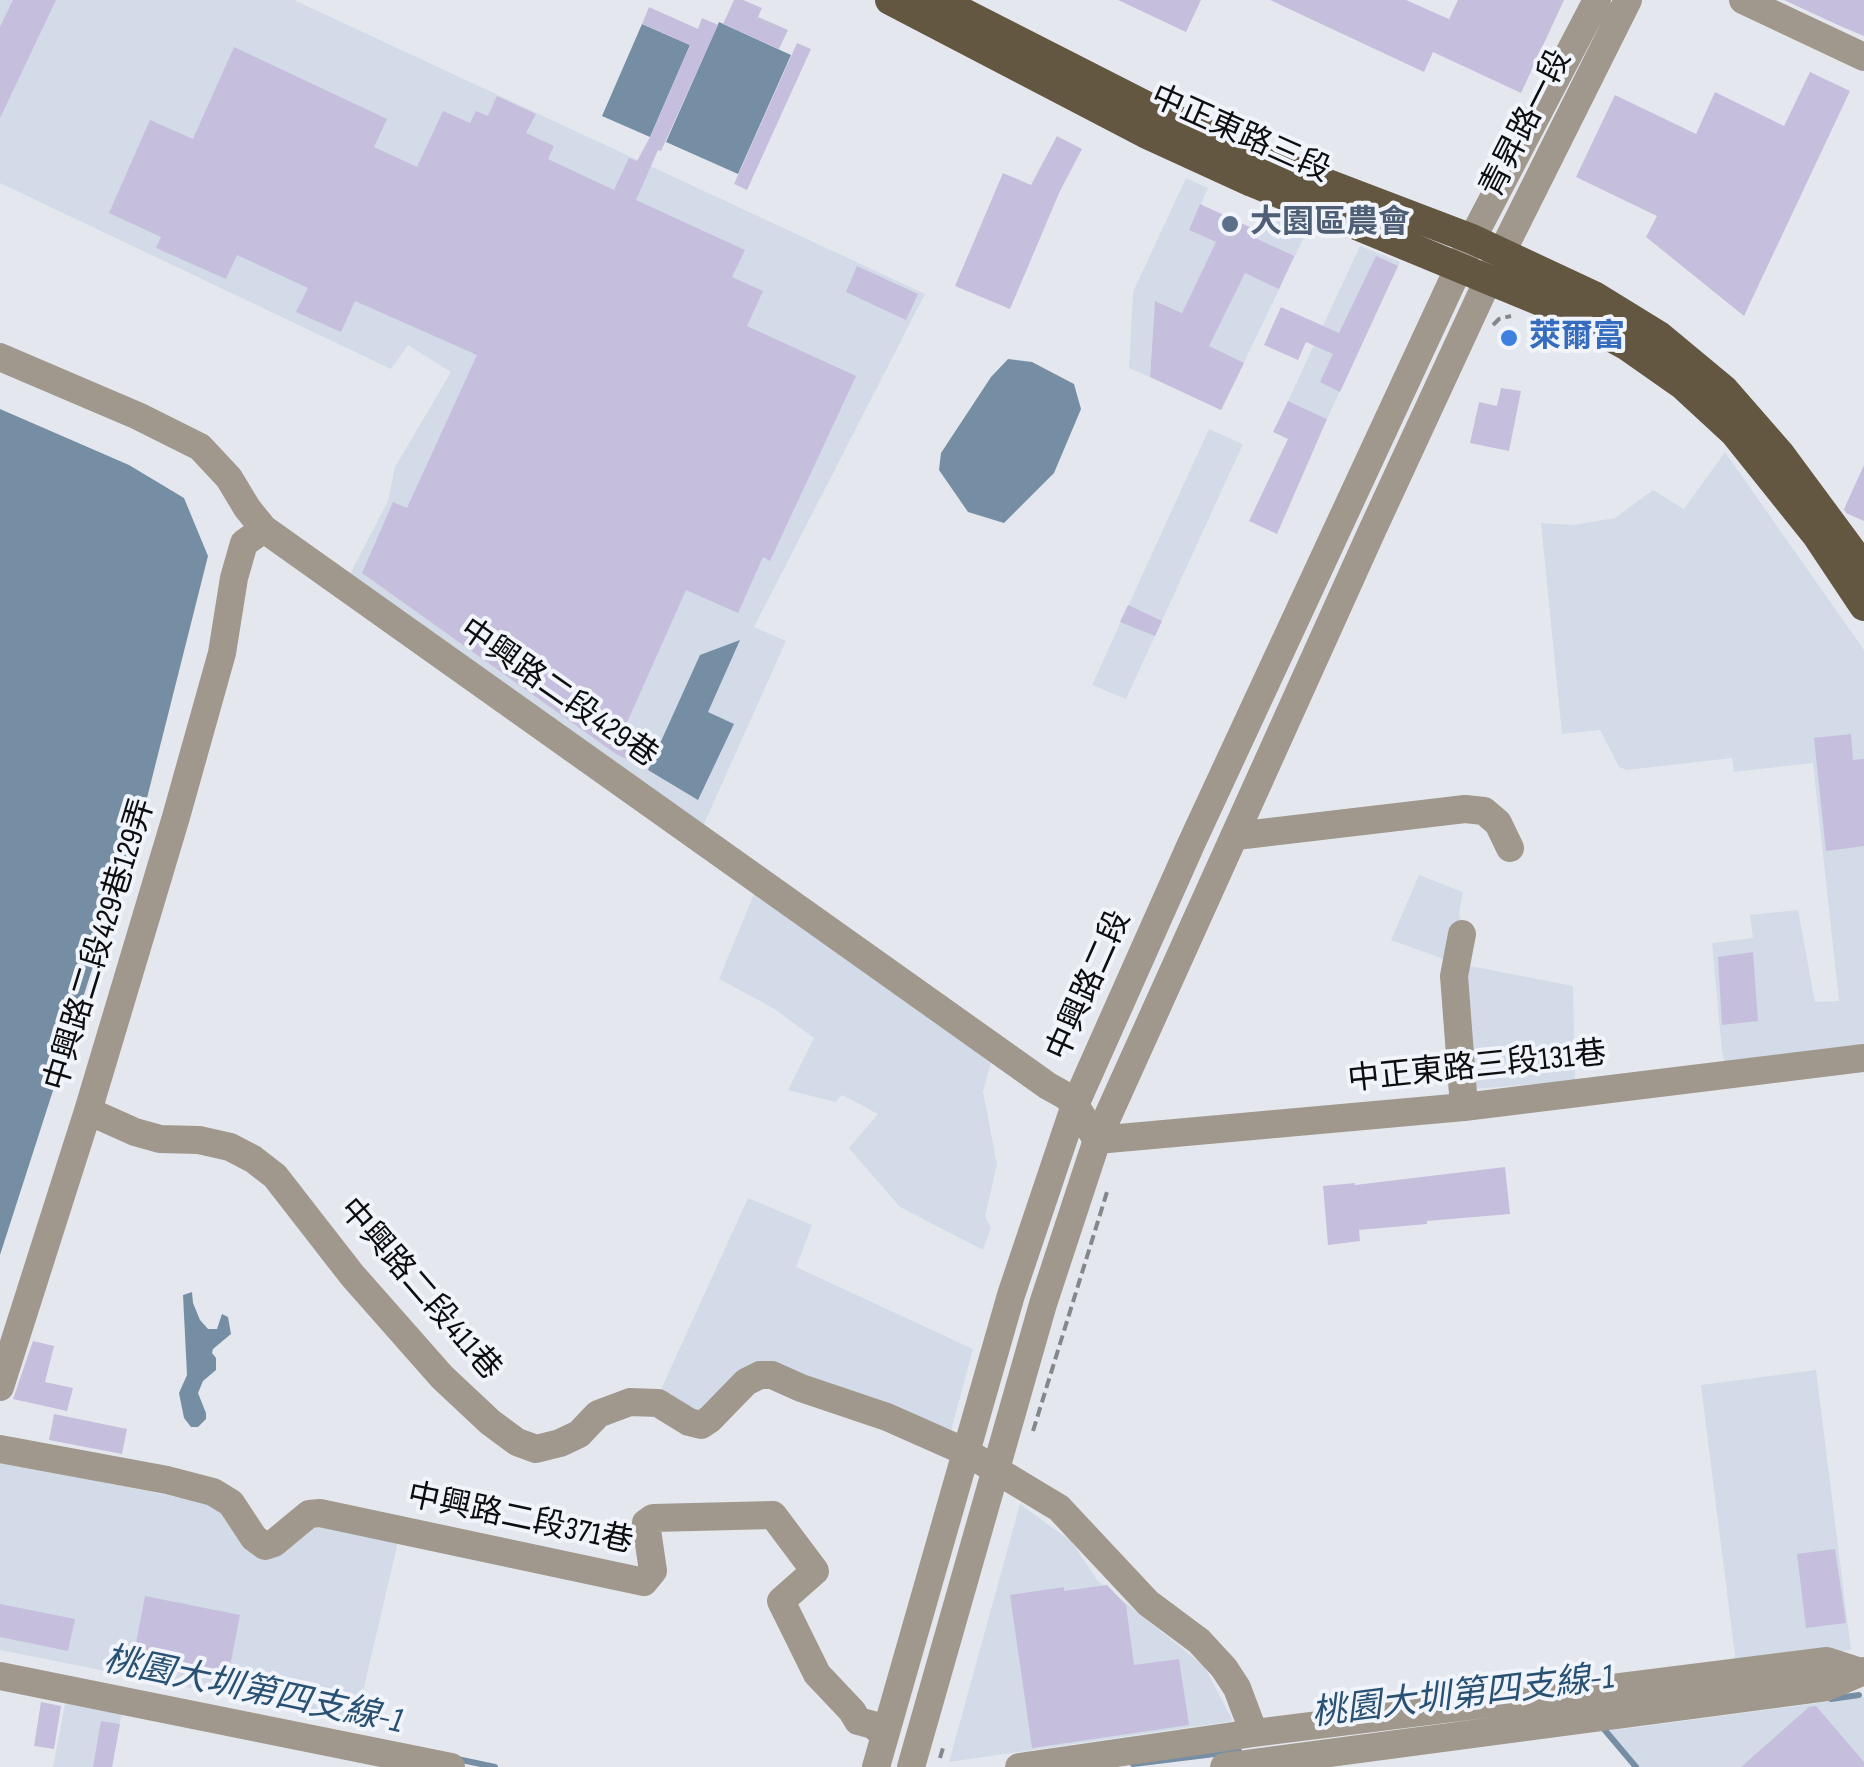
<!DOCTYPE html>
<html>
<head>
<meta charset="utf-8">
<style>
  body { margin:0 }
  canvas { display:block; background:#e4e8ee }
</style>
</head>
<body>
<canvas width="1864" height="1767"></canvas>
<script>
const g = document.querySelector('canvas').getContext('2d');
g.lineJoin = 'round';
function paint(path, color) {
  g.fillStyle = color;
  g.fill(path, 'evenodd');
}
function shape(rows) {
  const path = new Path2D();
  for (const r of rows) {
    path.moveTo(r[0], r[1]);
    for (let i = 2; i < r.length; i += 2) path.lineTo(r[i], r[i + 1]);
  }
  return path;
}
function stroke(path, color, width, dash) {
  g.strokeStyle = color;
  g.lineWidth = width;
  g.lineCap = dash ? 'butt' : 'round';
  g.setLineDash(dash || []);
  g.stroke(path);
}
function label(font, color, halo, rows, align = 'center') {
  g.font = font + ' "Sofia Sans Condensed","Noto Sans TC",sans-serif';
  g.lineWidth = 8;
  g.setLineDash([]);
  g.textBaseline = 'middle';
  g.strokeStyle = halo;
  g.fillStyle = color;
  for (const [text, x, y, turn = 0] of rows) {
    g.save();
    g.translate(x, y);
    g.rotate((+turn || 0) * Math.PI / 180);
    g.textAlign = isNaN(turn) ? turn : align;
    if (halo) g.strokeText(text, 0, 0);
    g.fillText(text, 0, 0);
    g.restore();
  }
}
paint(shape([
  [0,0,294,0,925,294,754,627,786,641,703,826,349,576,388,501,395,467,451,372,408,345,391,369,0,183],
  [1186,178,1208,188,1189,230,1216,242,1182,313,1155,301,1150,377,1129,368,1133,292],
  [1263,211,1308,229,1221,410,1177,389],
  [1360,246,1400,262,1327,419,1288,401],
  [1209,429,1243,444,1126,699,1092,685],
  [1725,452,1864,650,1864,1049,1725,1065,1722,1052,1712,943,1753,938,1750,915,1798,910,1815,1002,1839,1001,1813,763,1734,772,1732,758,1627,770,1619,767,1600,730,1562,734,1541,523,1573,525,1615,518,1653,490,1684,509],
  [1419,875,1463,892,1459,913,1470,966,1573,986,1575,1081,1459,1090,1449,961,1391,940],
  [756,889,992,1059,983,1091,997,1165,985,1216,991,1228,983,1250,900,1207,849,1148,878,1114,842,1095,835,1102,788,1090,814,1038,773,1008,719,979],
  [748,1198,812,1225,796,1267,973,1349,949,1438,770,1368,705,1415,659,1394],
  [1816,1370,1851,1650,1736,1664,1701,1385],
  [0,1462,217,1505,261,1552,306,1524,398,1542,356,1721,0,1650],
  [1020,1504,1072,1542,1097,1580,1204,1666,1233,1721,949,1762],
  [1864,1697,1864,1767,1639,1767,1608,1731],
  [66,1699,122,1710,112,1767,53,1767]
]), '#d2dbe7');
paint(shape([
  [719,22,791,55,738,174,666,142],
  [642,24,690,45,650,137,602,116],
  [1008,359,1032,362,1074,384,1081,409,1054,473,1004,523,968,512,939,470,941,453,991,377],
  [0,409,129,465,184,498,208,556,146,802,0,1255],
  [740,640,708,712,734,724,698,800,648,770,700,655],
  [192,1292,193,1303,200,1320,208,1329,217,1329,222,1314,228,1317,231,1334,213,1349,212,1353,216,1358,216,1370,203,1381,198,1393,206,1413,206,1419,198,1427,191,1427,184,1418,179,1393,187,1375,183,1295]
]), '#768ea4');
stroke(shape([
  [1831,1699,1859,1695],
  [1605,1728,1603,1728,1636,1767],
  [457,1759,495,1767],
  [1133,1764,1239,1751]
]), '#768ea4', 6);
paint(shape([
  [13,0,56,0,0,118,0,27],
  [734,0,743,0,762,8,758,17,788,30,779,49,723,24],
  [1118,0,1201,0,1186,32],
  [1270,0,1406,0,1449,19,1458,0,1564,0,1521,93,1433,52,1424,72],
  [1784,0,1864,0,1864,36,1840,26],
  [649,7,698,29,702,18,718,25,661,151,658,150,636,200,745,250,732,277,763,291,747,326,856,376,770,561,763,557,738,613,686,590,625,727,650,737,637,764,616,754,362,573,393,502,407,508,477,355,355,301,341,332,296,312,308,288,237,255,226,279,156,248,161,237,109,213,150,120,193,139,234,47,387,119,374,147,417,167,443,111,470,123,476,111,488,116,497,96,536,114,526,133,554,146,548,159,614,190,629,158,637,161,650,137,690,45,642,24],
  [797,43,811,49,747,190,734,184],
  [1810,72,1850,91,1744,316,1646,237,1657,216,1576,177,1615,95,1696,134,1715,92,1784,126],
  [1057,136,1082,149,1060,191,1010,309,955,286,1003,173,1031,185],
  [1200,204,1254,229,1251,236,1294,256,1279,289,1245,273,1209,346,1244,363,1221,410,1150,377,1155,301,1182,313,1216,242,1189,230],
  [1376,256,1398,266,1340,392,1320,382,1333,354,1306,342,1298,360,1264,345,1281,307,1339,333],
  [857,266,918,294,906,320,846,292],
  [1501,388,1521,391,1509,451,1470,443,1479,402,1497,406],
  [1288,401,1327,419,1277,534,1249,521,1288,439,1273,432],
  [1864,465,1864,521,1846,513,1844,509],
  [1128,605,1162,621,1155,636,1120,622],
  [1851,734,1853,760,1864,759,1864,846,1826,851,1814,738],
  [1753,952,1758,1021,1722,1025,1718,957],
  [1505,1167,1510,1214,1427,1221,1427,1224,1359,1230,1360,1241,1328,1245,1323,1186,1355,1183,1355,1185],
  [33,1341,54,1346,45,1382,73,1388,67,1411,13,1399],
  [54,1414,127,1429,122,1454,49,1440],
  [1835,1549,1846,1623,1806,1628,1797,1554],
  [1107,1585,1126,1605,1134,1665,1179,1659,1189,1725,1032,1748,1010,1595,1064,1587,1064,1591],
  [145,1596,240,1615,227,1682,132,1664],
  [0,1604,75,1619,68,1651,0,1637],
  [41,1702,61,1706,54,1749,34,1746],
  [1816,1706,1864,1762,1864,1767,1741,1767,1809,1707],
  [101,1721,120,1724,112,1767,93,1767]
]), '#c6bedd');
stroke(shape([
  [1493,325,1499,319,1511,316],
  [1033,1431,1107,1192],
  [940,1758,943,1748]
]), '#84878b', 4, [10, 5]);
stroke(shape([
  [1743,0,1864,57],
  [0,357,138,416,200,447,229,478,247,508,264,529,1048,1086,1066,1096,1075,1105,1097,1140,1464,1107,1864,1058],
  [1236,836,1465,809,1484,811,1498,823,1510,848],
  [1462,934,1454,976,1464,1107],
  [88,1111,135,1132,160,1139,199,1140,230,1147,253,1159,275,1176,352,1275,442,1377,490,1422,517,1442,536,1449,560,1443,579,1434,598,1414,630,1402,658,1403,689,1422,701,1425,710,1419,746,1382,760,1375,772,1375,801,1388,887,1417,966,1452,1059,1508,1148,1603,1199,1641,1224,1668,1237,1688,1254,1733],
  [0,1387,88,1111,176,817,222,653,234,578,244,543,264,529],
  [0,1449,167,1480,213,1492,231,1503,254,1538,265,1546,274,1543,309,1514,320,1513,644,1582,653,1571,646,1523,653,1518,773,1515,815,1571,781,1601,817,1674,852,1711,858,1721,873,1725,884,1735],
  [0,1676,451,1767],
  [876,1767,1011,1295,1075,1105,1192,842,1472,239,1597,0],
  [911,1767,1043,1304,1097,1140,1371,533,1488,280,1628,0],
  [1019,1767,1254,1733,1827,1661,1858,1671],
  [1224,1767,1827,1687,1864,1671]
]), '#a0988c', 28);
stroke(shape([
  [890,0,1145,133,1252,182,1562,310,1626,345,1683,385,1735,433,1816,534,1864,606],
  [938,0,1158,112,1270,162,1472,239,1594,296,1659,336,1724,390,1779,453,1864,568]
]), '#645742', 30);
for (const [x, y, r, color] of [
  [1230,224,10,"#5c6f8a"],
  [1509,338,10,"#3f7fe0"]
]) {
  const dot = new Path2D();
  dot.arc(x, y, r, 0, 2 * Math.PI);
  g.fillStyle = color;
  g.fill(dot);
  stroke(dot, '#f1f5fb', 4);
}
label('32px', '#0d0e10', '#f1f5fb', [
  ["青昇路一段",1527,124,-63],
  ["中正東路三段",1240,135,24],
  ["中興路二段429巷",558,694,35],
  ["中興路二段429巷129弄",101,945,-73],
  ["中興路二段",1090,986,-66],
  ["中正東路三段131巷",1477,1068,-6],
  ["中興路二段411巷",419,1290,49],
  ["中興路二段371巷",520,1520,12]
]);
label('bold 32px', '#4e5e75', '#f1f5fb', [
  ["大園區農會",1250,224]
], 'left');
label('bold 32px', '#366cbe', '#f1f5fb', [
  ["萊爾富",1529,338]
], 'left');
label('italic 35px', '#285173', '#f1f5fb', [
  ["桃園大圳第四支線-1",253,1692,12],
  ["桃園大圳第四支線-1",1463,1697,-7]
]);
</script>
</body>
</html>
